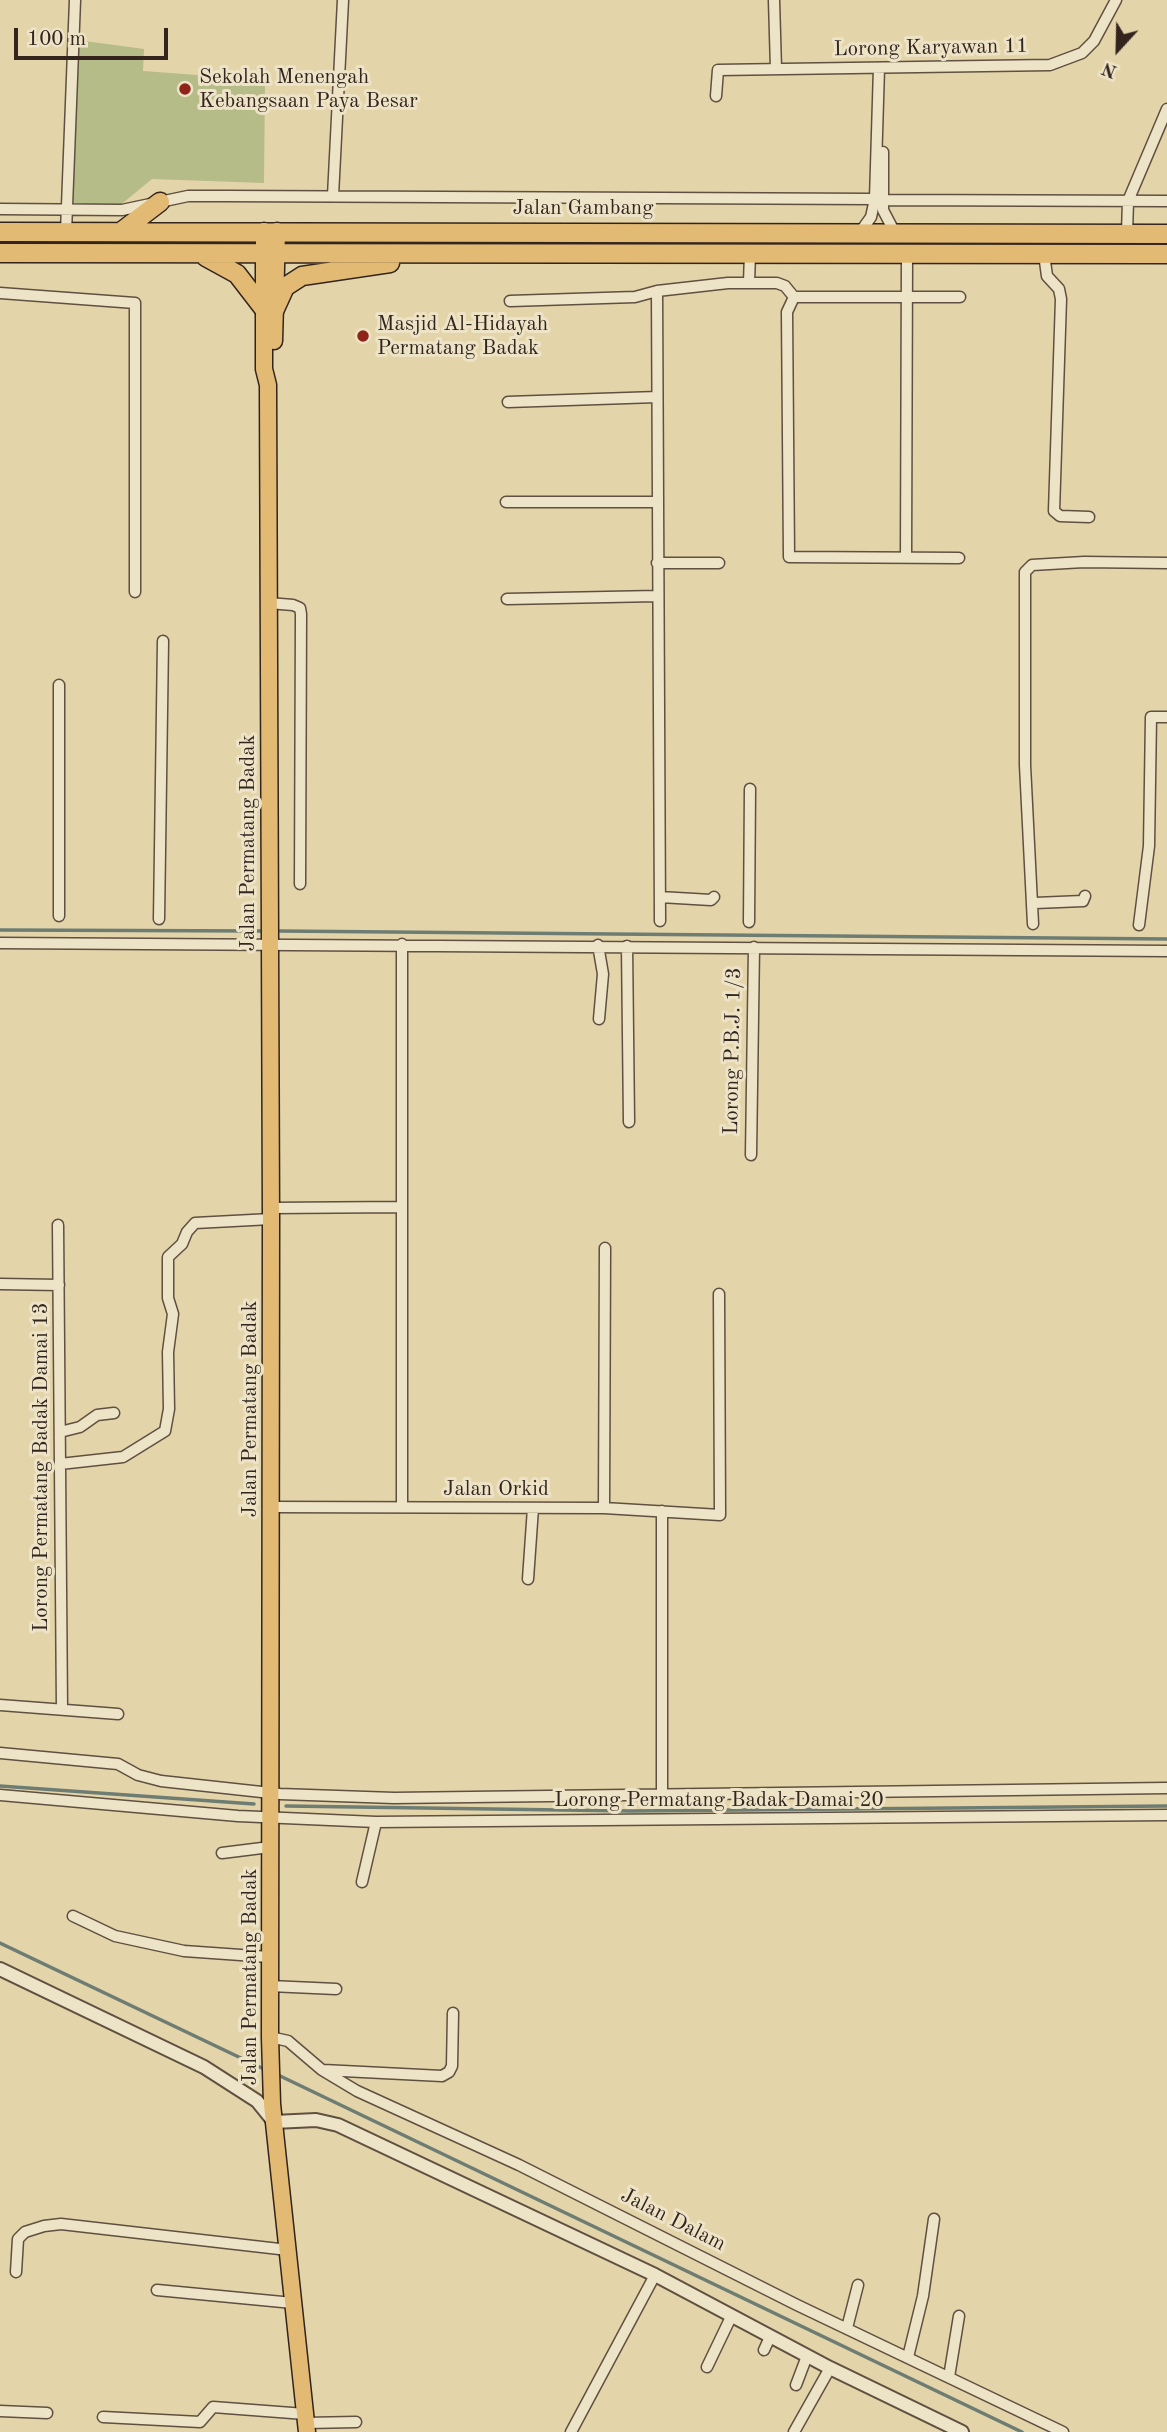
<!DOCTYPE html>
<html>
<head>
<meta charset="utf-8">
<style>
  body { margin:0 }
  #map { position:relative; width:1167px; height:2432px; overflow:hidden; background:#e4d4a9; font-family:"Old Standard TT",serif }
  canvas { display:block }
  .north { position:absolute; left:1083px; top:14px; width:70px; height:70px; -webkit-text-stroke:5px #ede3c7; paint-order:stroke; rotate:202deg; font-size:19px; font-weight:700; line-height:28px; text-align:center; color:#33241e }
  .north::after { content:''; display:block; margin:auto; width:24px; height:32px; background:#33241e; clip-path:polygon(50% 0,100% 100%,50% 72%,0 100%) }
  .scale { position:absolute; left:14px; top:28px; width:154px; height:32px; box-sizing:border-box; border:4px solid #33241e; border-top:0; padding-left:9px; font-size:21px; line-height:24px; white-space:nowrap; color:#33241e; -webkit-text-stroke:5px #ede3c7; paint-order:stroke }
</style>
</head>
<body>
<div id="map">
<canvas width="1167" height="2432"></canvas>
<div class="north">N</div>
<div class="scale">100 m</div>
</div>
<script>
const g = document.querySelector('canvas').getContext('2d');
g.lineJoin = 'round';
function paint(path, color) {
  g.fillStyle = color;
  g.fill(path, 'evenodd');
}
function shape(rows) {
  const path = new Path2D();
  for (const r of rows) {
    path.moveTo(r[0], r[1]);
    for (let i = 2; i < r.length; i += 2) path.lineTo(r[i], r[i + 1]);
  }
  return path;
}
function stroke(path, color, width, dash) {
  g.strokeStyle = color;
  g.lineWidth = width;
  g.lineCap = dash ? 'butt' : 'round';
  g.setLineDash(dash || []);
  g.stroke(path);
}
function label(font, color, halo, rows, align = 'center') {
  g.font = font + ' "Old Standard TT",serif';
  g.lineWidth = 6;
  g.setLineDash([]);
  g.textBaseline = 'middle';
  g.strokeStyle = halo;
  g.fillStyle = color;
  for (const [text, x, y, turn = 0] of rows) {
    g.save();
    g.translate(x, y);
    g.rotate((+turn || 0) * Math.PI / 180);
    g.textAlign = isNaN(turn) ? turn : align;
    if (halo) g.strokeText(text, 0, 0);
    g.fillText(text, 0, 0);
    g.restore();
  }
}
paint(shape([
  [77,40,144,49,143,71,265,80,264,183,152,179,118,207,71,203]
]), '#b5bc87');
stroke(shape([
  [0,930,261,931],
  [280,931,1167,939],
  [0,1786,254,1804],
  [286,1806,631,1811,1167,1806],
  [0,1943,266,2070],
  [276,2074,1022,2432]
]), '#6e7d73', 3.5);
const minor = shape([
  [774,0,776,69],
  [716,96,718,70,1050,65,1082,53,1094,41,1116,0],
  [883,152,883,210,894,231],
  [333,196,343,0],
  [883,200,1167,201],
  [0,209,122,210,188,196,225,196,875,199],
  [861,231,871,217,875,199,879,68],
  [66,232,75,0],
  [1127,233,1128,201,1167,109],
  [1044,254,1047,276,1059,289,1061,299,1054,511,1060,516,1089,517],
  [749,283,750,253],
  [657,291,660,921],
  [0,293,135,303,135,592],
  [510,301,635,297,657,291,728,283,777,283,785,286,794,297],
  [508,402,657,397],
  [506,502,658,502],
  [906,557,907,254],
  [959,558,789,557,787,312,794,297,960,297],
  [657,563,719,563],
  [507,599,657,596],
  [268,603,293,605,300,608,301,614,300,884],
  [59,685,59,916],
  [660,897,711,900,714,897],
  [1035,903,1083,901,1085,896],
  [159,919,163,641],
  [749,922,750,789],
  [1033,924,1025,765,1025,572,1032,565,1084,562,1167,563],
  [1139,925,1149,846,1151,717,1167,717],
  [0,943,1167,951],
  [598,945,603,974,599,1019],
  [627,946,629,1122],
  [751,1155,754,947],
  [271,1208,402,1207],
  [58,1225,62,1709],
  [0,1284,59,1285],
  [60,1432,80,1427,97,1415,114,1413],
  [60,1464,123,1457,165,1431,169,1409,168,1352,173,1314,168,1298,168,1257,182,1244,187,1232,195,1223,271,1219],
  [271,1507,604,1508,720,1515,719,1294],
  [402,1507,402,944],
  [604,1508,605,1248],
  [528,1579,533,1508],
  [0,1705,118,1714],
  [0,1753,118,1764,138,1775,161,1781,280,1794,394,1798,1167,1788],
  [0,1795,238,1816,376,1822,1167,1815],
  [662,1796,662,1511],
  [222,1853,270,1847],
  [362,1882,376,1822],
  [73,1916,115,1936,184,1951,269,1957],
  [270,1986,336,1989],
  [270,2037,288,2041,322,2070,357,2091,519,2165,797,2305,1063,2432],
  [323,2070,442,2076,449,2072,452,2066,453,2013],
  [16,2272,18,2239,25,2232,44,2226,61,2224,288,2250],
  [157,2290,293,2303],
  [847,2328,858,2285],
  [764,2350,770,2337],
  [908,2357,923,2296,934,2219],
  [707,2367,731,2317],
  [949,2377,959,2316],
  [796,2385,807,2356],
  [0,2411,47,2413],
  [103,2417,200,2422,213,2407,305,2414],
  [306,2423,356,2422],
  [571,2432,655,2275],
  [794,2432,830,2368]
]);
const tertiary = shape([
  [0,1969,204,2067,257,2101,274,2122,316,2120,338,2125,655,2275,830,2368,962,2432]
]);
const primary = shape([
  [264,231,264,369,268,385,271,1219,270,2037,272,2104,307,2432],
  [274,341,277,231]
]);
const trunk = shape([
  [122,231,160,202],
  [0,232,1167,234],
  [0,253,1167,254],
  [206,257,237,274,264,309],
  [275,309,285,287,302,276,390,263]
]);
stroke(minor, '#5f5041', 13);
stroke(tertiary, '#5f5041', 16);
stroke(primary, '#33241e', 19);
stroke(trunk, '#33241e', 21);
stroke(minor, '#ede3c7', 10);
stroke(tertiary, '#ede3c7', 12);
stroke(primary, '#e2ba74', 16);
stroke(trunk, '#e2ba74', 18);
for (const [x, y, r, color] of [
  [185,89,7,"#8f2418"],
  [363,336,7,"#8f2418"]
]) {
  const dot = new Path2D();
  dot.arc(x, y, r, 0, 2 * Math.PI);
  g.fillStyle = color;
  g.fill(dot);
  stroke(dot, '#ede3c7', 2.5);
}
label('21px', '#33241e', '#ede3c7', [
  ["Lorong Karyawan 11",931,48,-1],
  ["Jalan Gambang",583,208],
  ["Jalan Permatang Badak",248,843,-90],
  ["Lorong P.B.J. 1/3",733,1051,-89],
  ["Jalan Permatang Badak",250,1409,-90],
  ["Lorong Permatang Badak Damai 13",41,1467,-90],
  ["Jalan Orkid",496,1489],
  ["Lorong Permatang Badak Damai 20",719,1800],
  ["Jalan Permatang Badak",250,1977,-90],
  ["Jalan Dalam",673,2220,27]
]);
label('21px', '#33241e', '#ede3c7', [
  ["Sekolah Menengah",199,77],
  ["Kebangsaan Paya Besar",199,101],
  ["Masjid Al-Hidayah",377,324],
  ["Permatang Badak",377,348]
], 'left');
</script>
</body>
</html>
